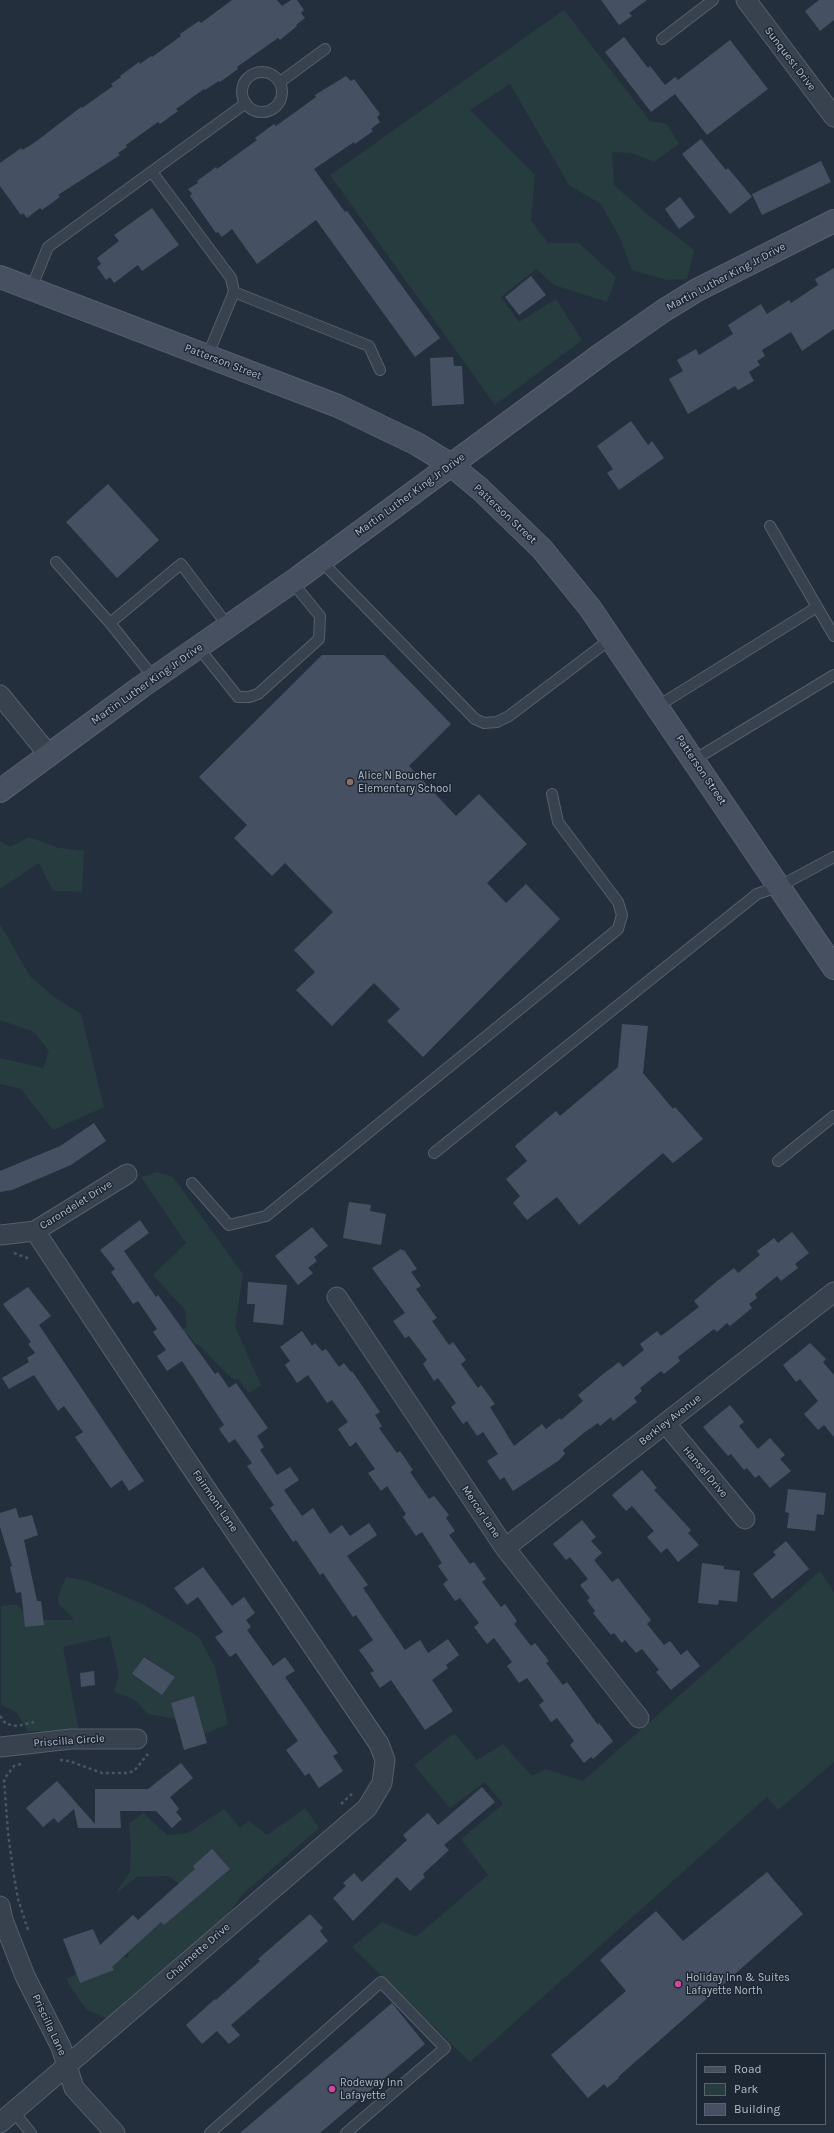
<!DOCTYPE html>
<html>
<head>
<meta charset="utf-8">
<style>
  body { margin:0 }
  #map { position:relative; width:834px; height:2133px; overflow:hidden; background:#242f3e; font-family:Karla,sans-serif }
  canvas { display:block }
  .legend { position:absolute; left:696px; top:2053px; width:130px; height:72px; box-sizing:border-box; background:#1d2633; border:1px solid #59626f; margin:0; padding:5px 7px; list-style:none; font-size:12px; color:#b4bcc9 }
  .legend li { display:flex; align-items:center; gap:8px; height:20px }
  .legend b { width:20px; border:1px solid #59626f }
</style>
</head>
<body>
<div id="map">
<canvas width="834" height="2133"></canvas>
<ul class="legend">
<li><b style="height:5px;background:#465061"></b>Road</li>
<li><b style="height:11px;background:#263c3f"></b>Park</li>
<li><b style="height:11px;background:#455162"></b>Building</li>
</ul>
</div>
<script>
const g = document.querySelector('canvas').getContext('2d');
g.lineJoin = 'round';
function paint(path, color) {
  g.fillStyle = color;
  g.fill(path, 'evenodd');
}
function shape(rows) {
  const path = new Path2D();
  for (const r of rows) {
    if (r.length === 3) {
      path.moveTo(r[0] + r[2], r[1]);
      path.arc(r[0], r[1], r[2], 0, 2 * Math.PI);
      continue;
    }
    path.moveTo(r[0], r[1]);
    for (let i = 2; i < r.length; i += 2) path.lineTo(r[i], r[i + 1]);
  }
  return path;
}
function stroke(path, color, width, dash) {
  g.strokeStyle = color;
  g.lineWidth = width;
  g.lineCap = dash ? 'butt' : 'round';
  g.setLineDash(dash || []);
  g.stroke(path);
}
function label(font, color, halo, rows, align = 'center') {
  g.font = font + ' Karla,sans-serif';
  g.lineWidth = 3;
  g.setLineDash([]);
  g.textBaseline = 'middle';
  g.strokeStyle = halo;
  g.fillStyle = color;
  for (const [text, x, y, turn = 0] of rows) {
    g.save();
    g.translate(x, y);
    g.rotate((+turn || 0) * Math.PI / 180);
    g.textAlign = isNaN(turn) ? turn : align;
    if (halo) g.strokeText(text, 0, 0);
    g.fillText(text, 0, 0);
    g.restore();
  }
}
paint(shape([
  [564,10,650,121,667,124,679,144,654,162,632,153,612,152,614,185,647,214,694,250,687,279,667,280,632,270,620,238,601,204,569,185,510,84,470,110,535,175,531,220,548,243,579,243,616,277,607,302,554,285,536,269,501,297,519,322,556,299,582,340,495,405,330,175],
  [29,837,59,848,84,851,82,892,53,891,39,863,0,889,0,841,10,847],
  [0,924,30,976,54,997,81,1014,104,1107,53,1130,21,1089,0,1084,0,1058,43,1068,49,1051,34,1032,0,1020],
  [157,1172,173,1177,243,1274,235,1327,261,1385,249,1393,238,1379,233,1379,217,1364,199,1345,195,1344,188,1334,179,1340,175,1336,187,1326,185,1310,153,1275,186,1243,141,1177],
  [820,1571,834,1592,834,1762,778,1810,767,1797,470,2062,352,1947,382,1922,416,1937,488,1875,461,1839,503,1804,485,1782,450,1808,414,1765,454,1733,477,1760,503,1744,532,1776,546,1769,583,1781],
  [66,1577,88,1581,142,1604,199,1637,215,1667,228,1724,205,1734,194,1697,171,1703,175,1719,148,1714,134,1699,114,1692,119,1675,110,1636,63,1647,79,1731,28,1731,16,1712,1,1705,1,1606,17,1604,29,1620,72,1620,73,1618,59,1604,58,1597],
  [144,1656,174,1677,162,1695,132,1675],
  [305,1808,319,1828,242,1895,221,1924,112,2021,86,2009,69,1985,67,1979,114,1955,127,1958,142,1915,163,1911,193,1893,168,1876,137,1877,115,1894,130,1872,131,1847,129,1824,143,1813,167,1835,188,1833,224,1809,240,1828,249,1821,267,1835]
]), '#263c3f');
paint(shape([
  [232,0,277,0,282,6,291,0,297,0,304,10,301,13,305,18,296,25,297,26,280,40,278,38,237,67,238,69,220,82,219,81,205,90,204,89,176,109,178,111,160,124,158,122,126,145,127,147,118,153,120,155,58,195,60,197,42,210,40,208,27,218,23,213,21,215,0,186,0,163,21,148,22,150,34,143,81,107,82,108,113,86,111,84,121,77,120,76,139,62,140,64,151,56,152,57,181,36,180,34,199,21,201,23],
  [601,0,647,0,629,13,632,16,619,25],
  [819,0,834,0,834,20,820,31,805,11],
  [624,37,648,68,650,66,665,85,675,77,678,80,730,40,768,89,707,135,675,94,651,112,605,52],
  [346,76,351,81,354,79,380,114,377,117,380,122,371,129,373,131,355,144,354,142,314,169,345,212,347,211,440,338,415,357,316,220,257,264,232,229,222,237,218,232,216,233,190,196,192,194,188,189,198,183,197,181,216,167,217,169,257,140,255,138,274,124,276,126,316,97,315,95],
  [701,139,726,170,728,168,752,197,730,214,682,154],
  [821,161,831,182,762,215,752,194],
  [680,197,695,217,679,229,665,209],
  [152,208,179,245,142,271,138,265,114,283,110,277,106,280,97,267,101,264,97,258,119,241,114,235],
  [834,268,834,329,802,351,791,332,762,350,765,356,757,361,760,365,749,372,754,381,738,390,735,386,688,414,669,379,683,371,677,360,696,349,699,355,733,334,728,325,761,304,767,314,789,300,791,303,818,285,815,279],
  [531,276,546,295,519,315,505,297],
  [453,357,454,366,462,366,464,404,432,406,430,358],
  [631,421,648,445,652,441,664,458,619,490,607,473,613,469,597,446],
  [108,484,159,540,117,578,66,522],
  [322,655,384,655,451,724,409,766,456,816,479,794,527,844,487,883,506,903,526,884,560,919,423,1057,387,1021,400,1009,374,983,332,1026,296,990,315,972,294,950,333,912,285,863,272,876,234,838,247,825,199,777],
  [622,1024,648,1026,643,1073,673,1109,675,1107,703,1139,673,1163,663,1153,579,1225,557,1197,527,1220,513,1203,520,1196,506,1179,527,1161,515,1146,556,1111,560,1116,618,1067],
  [94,1123,106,1141,71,1165,12,1190,0,1192,0,1171,60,1146],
  [349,1202,371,1205,370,1211,386,1214,381,1245,343,1238],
  [140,1220,149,1233,124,1251,156,1297,158,1295,215,1374,218,1372,229,1388,236,1383,268,1428,257,1436,264,1447,260,1450,277,1475,290,1467,299,1480,284,1490,302,1516,313,1508,330,1534,342,1525,350,1536,369,1523,377,1535,347,1556,368,1585,363,1588,405,1650,420,1640,428,1653,448,1639,459,1655,446,1665,448,1668,432,1680,453,1711,425,1730,391,1680,380,1688,370,1673,374,1671,359,1650,373,1640,356,1615,353,1617,323,1573,320,1575,296,1540,293,1542,270,1508,274,1505,247,1466,252,1463,235,1439,229,1443,219,1429,224,1425,182,1361,167,1371,157,1356,166,1350,153,1332,157,1329,138,1301,133,1304,111,1272,115,1269,100,1250],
  [312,1227,328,1246,314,1257,317,1261,308,1268,313,1273,298,1285,275,1256],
  [792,1232,809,1253,795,1264,798,1268,781,1281,777,1276,755,1294,757,1298,749,1304,752,1308,730,1326,727,1323,717,1332,714,1329,678,1357,680,1361,664,1374,661,1371,640,1388,642,1391,634,1398,637,1402,613,1421,611,1417,600,1426,598,1423,585,1432,563,1450,565,1454,558,1461,513,1491,504,1477,500,1480,487,1461,498,1454,483,1432,477,1436,467,1421,463,1424,451,1407,456,1403,438,1378,434,1381,423,1364,427,1360,409,1336,405,1338,393,1321,405,1313,372,1268,401,1249,403,1251,404,1250,417,1269,411,1272,421,1286,416,1289,437,1318,432,1321,449,1345,453,1342,466,1360,461,1364,478,1388,481,1385,495,1404,490,1407,514,1446,542,1424,546,1429,560,1418,561,1420,583,1401,578,1395,602,1375,619,1362,623,1367,644,1350,640,1344,657,1331,661,1336,699,1307,694,1301,717,1281,734,1268,738,1273,760,1255,757,1251,774,1238,778,1243],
  [248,1282,287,1285,283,1325,253,1322,255,1304,247,1304],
  [28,1287,51,1316,39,1325,144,1481,129,1491,122,1480,111,1488,75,1437,83,1432,64,1406,58,1411,34,1375,9,1389,2,1378,29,1362,27,1358,35,1353,28,1344,31,1342,3,1304],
  [302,1331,312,1346,315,1343,322,1351,326,1349,339,1367,344,1363,351,1372,352,1371,380,1412,375,1415,382,1426,379,1428,397,1453,400,1451,413,1470,410,1472,429,1499,434,1496,449,1515,446,1518,455,1531,449,1535,470,1564,474,1562,486,1579,482,1582,501,1607,505,1604,517,1621,514,1624,531,1646,535,1643,549,1661,546,1663,563,1685,567,1682,598,1725,599,1723,613,1741,593,1759,591,1757,584,1763,570,1745,574,1741,557,1718,551,1722,539,1705,544,1701,527,1678,519,1683,507,1666,512,1662,494,1638,487,1644,474,1627,479,1623,460,1598,455,1601,443,1584,448,1580,438,1566,442,1563,422,1532,416,1536,403,1517,406,1514,387,1486,381,1491,368,1473,375,1469,356,1442,350,1447,338,1429,348,1422,332,1400,327,1403,308,1375,297,1383,285,1365,290,1361,280,1347],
  [810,1343,826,1359,823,1362,834,1375,834,1437,824,1425,818,1430,804,1414,818,1401,800,1379,796,1382,783,1365],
  [730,1405,744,1422,739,1426,758,1449,770,1438,785,1455,780,1459,791,1471,770,1488,759,1475,755,1478,747,1468,744,1470,731,1454,728,1456,703,1427],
  [642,1470,657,1488,654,1490,691,1530,688,1533,699,1545,678,1562,667,1548,661,1553,647,1537,654,1531,632,1506,626,1511,612,1495],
  [788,1489,826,1493,824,1515,817,1514,815,1531,787,1528,789,1513,785,1512],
  [16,1508,19,1518,32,1515,38,1535,24,1540,37,1601,41,1601,44,1625,25,1627,21,1592,16,1593,10,1567,12,1566,0,1527,0,1513],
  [582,1520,596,1537,591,1541,602,1553,594,1560,612,1582,618,1578,651,1620,647,1624,664,1645,670,1641,681,1655,687,1650,700,1666,671,1690,656,1672,659,1670,642,1649,636,1653,625,1640,622,1643,614,1633,611,1635,593,1613,595,1611,587,1600,590,1598,580,1585,588,1579,570,1557,566,1560,553,1544],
  [786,1541,809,1569,772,1599,753,1574,776,1555,773,1552],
  [702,1563,724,1566,724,1569,740,1571,737,1602,719,1600,718,1605,698,1603],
  [203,1567,232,1606,244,1597,255,1613,246,1620,251,1627,247,1630,273,1666,285,1657,295,1671,285,1677,338,1753,333,1756,343,1771,319,1788,309,1773,305,1776,286,1750,298,1741,236,1653,230,1657,215,1637,223,1632,198,1597,187,1605,174,1588],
  [144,1657,175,1677,162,1695,132,1674],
  [94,1671,95,1685,81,1687,80,1673],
  [194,1696,207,1743,184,1750,171,1703],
  [181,1763,193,1778,170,1797,179,1809,176,1812,182,1819,172,1828,156,1811,120,1811,121,1828,78,1828,74,1809,58,1823,54,1818,43,1827,26,1808,57,1781,95,1824,95,1789,148,1789],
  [482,1787,495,1802,444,1845,449,1850,423,1874,425,1877,410,1891,397,1877,353,1921,333,1898,346,1886,343,1883,354,1873,362,1882,407,1840,403,1835,428,1813,438,1825],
  [212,1849,230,1869,164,1925,161,1922,112,1967,114,1970,80,1983,63,1939,93,1929,100,1945,133,1915,138,1920,195,1869,193,1866],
  [767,1872,803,1914,618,2077,619,2078,607,2088,604,2084,588,2098,551,2055,626,1991,600,1960,656,1911,683,1941],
  [310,1914,323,1928,320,1931,328,1941,231,2025,240,2035,229,2044,217,2031,202,2044,186,2025,215,1999,216,2000,260,1961,258,1959],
  [392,2003,425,2044,320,2133,240,2133]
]), '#455162');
const lane = shape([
  [662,39,713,0],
  [262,92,20],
  [280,82,325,49],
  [152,172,231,278,234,292],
  [31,289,48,247,246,103],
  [207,357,234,292,369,346,380,370],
  [770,526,834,636],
  [321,561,475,719,484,723,497,722,509,716,612,638],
  [56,562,110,623],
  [198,647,238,697,249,697,258,694,319,639,320,616,292,582],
  [154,678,110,623,181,564,228,626],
  [658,706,817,607],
  [694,760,834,675],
  [434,1153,757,894,780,886,834,857],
  [778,1161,834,1116],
  [192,1183,229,1225,266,1216,618,929,622,915,618,902,558,822,552,794],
  [13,2111,31,2133],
  [210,2133,381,1982,445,2048,346,2133]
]);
const street = shape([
  [746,0,834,117],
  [0,695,49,755],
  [0,1235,35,1231,127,1174],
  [337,1297,505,1548,639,1718],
  [666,1424,745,1519],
  [505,1548,834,1292],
  [0,1747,71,1739,137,1739],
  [0,1906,3,1920,25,1976,61,2047,74,2088,115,2133],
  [0,2123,367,1808,382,1783,385,1760,379,1744,185,1458,35,1231]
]);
const secondary = shape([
  [0,277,338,406,417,444,451,465,480,489,542,549,590,608,834,968],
  [0,791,141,687,299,577,603,353,663,311,697,290,834,221]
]);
stroke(lane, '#565f6c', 12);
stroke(street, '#565f6c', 21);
stroke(secondary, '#565f6c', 24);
stroke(shape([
  [14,1253,30,1259],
  [0,1716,6,1724,17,1726,34,1722],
  [60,1760,69,1761,102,1773,127,1773,134,1771,148,1754],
  [21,1764,14,1766,4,1779,8,1833,13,1870,18,1899,28,1930],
  [341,1804,354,1792]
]), '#44595c', 2.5, [3, 3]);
stroke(lane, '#38414e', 10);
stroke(street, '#38414e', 19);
stroke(secondary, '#465061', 22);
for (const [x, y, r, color] of [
  [350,782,4,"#8d6e63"],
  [678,1984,4,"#d1479c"],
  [332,2089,4,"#d1479c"]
]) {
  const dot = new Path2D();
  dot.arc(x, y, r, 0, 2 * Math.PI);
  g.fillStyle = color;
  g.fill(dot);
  stroke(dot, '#1d2633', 1.5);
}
label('11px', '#b4bcc9', '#1d2633', [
  ["Sunquest Drive",790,59,53],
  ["Martin Luther King Jr Drive",726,277,-28],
  ["Patterson Street",223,362,21],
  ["Martin Luther King Jr Drive",410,495,-36],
  ["Patterson Street",505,514,43],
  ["Martin Luther King Jr Drive",147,684,-35],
  ["Patterson Street",701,770,56],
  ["Carondelet Drive",76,1205,-32],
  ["Berkley Avenue",670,1420,-38],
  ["Hansel Drive",705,1472,50],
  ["Fairmont Lane",215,1501,56],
  ["Mercer Lane",481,1512,56],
  ["Priscilla Circle",69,1741,-4],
  ["Chalmette Drive",198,1952,-41],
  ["Priscilla Lane",49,2025,65]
]);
label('11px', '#b4bcc9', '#1d2633', [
  ["Alice N Boucher",358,776],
  ["Elementary School",358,789],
  ["Holiday Inn & Suites",686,1978],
  ["Lafayette North",686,1991],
  ["Rodeway Inn",340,2083],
  ["Lafayette",340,2096]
], 'left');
</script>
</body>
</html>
